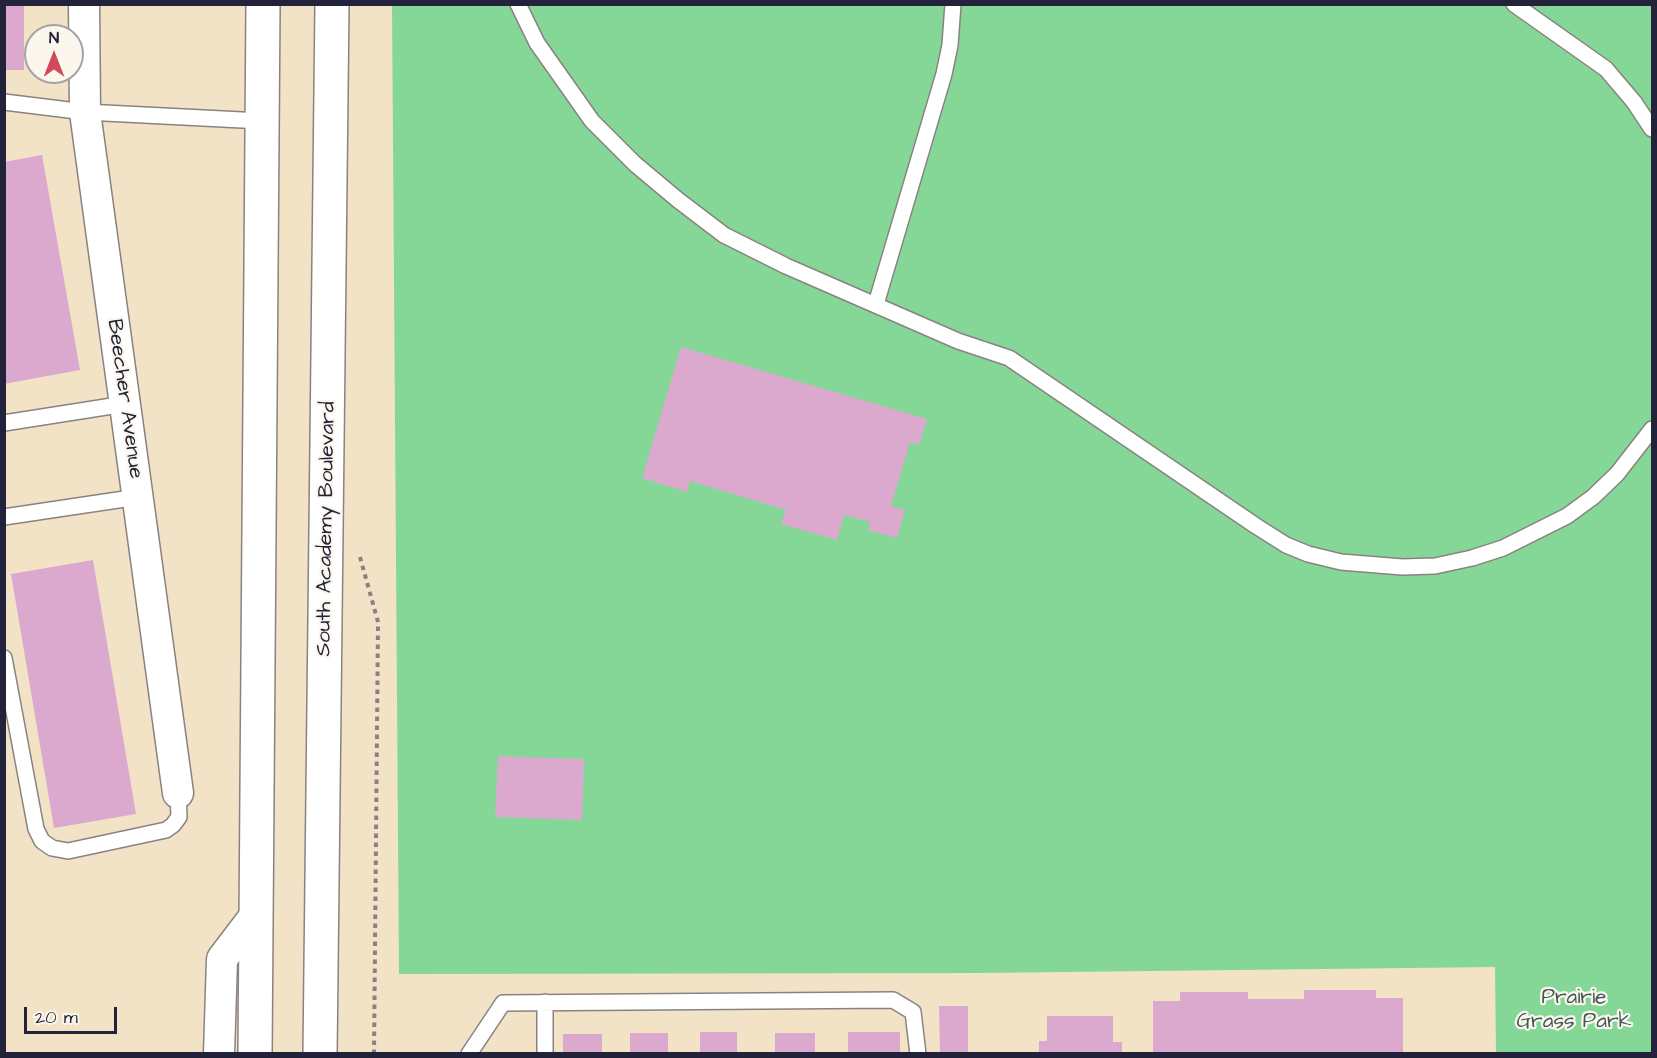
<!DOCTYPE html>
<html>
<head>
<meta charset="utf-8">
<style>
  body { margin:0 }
  #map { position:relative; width:1657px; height:1058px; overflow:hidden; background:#f2e3c7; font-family:"Architects Daughter",sans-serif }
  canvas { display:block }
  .frame { position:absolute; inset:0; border:6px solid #22223b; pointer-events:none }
  .north { position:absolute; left:24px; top:24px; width:60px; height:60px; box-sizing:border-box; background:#fbf7ec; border:2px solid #a4a2a5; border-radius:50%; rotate:0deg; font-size:16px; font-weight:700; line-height:24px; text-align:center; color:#22223b }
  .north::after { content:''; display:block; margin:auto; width:21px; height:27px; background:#d1495b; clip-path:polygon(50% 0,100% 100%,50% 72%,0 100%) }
  .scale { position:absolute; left:24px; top:1007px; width:93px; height:27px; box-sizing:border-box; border:3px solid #22223b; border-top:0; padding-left:8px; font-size:18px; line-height:21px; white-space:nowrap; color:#22223b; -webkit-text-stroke:4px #fbf7ec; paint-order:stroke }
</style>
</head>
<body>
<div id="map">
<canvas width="1657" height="1058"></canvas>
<div class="frame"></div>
<div class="north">N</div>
<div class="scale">20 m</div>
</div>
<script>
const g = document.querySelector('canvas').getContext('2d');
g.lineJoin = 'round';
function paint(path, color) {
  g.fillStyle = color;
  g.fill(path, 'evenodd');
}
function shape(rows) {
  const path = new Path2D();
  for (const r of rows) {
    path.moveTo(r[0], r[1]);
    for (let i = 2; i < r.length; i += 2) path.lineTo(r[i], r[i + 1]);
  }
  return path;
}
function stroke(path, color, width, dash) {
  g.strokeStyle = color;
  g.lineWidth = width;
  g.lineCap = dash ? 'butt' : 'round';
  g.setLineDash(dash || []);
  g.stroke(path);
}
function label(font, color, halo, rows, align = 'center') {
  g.font = font + ' "Architects Daughter",sans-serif';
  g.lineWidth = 4.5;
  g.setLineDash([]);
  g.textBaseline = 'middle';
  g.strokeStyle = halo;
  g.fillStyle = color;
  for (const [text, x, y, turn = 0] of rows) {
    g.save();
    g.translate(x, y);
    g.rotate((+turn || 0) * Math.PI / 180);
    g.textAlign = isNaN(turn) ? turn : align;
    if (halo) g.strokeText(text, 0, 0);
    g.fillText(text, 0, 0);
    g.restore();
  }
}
paint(shape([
  [392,5,1652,5,1652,1053,1496,1053,1495,967,980,973,399,974]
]), '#85d797');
paint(shape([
  [4,4,24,4,24,70,4,70],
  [42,155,80,370,4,384,4,162],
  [681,347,927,419,919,445,910,442,891,506,905,510,897,538,868,530,870,522,844,515,837,540,781,524,786,510,690,481,687,492,642,478],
  [93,560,136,814,54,828,11,574],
  [498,756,584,759,582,820,495,817],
  [1304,990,1376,990,1376,998,1403,998,1403,1054,1153,1054,1153,1001,1180,1001,1180,992,1248,992,1248,999,1304,999],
  [939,1006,968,1006,968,1054,940,1054],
  [1047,1016,1113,1016,1113,1042,1122,1042,1122,1054,1039,1054,1039,1041,1047,1041],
  [700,1032,737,1032,737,1054,700,1054],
  [848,1032,900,1032,900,1054,848,1054],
  [630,1033,668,1033,668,1054,630,1054],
  [775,1033,815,1033,815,1054,775,1054],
  [563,1034,602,1034,602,1054,563,1054]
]), '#dba9cd');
const service = shape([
  [518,4,537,43,592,121,635,164,678,200,724,235,786,266,958,341,1009,358,1256,526,1286,545,1308,554,1341,562,1402,567,1435,566,1472,558,1503,548,1567,516,1593,497,1617,474,1652,429],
  [1514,4,1606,69,1634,102,1652,129],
  [4,102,85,112,262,121],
  [876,304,944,74,950,45,953,4],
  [4,423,125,404],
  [4,517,138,497],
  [4,658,36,829,42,841,52,848,68,851,166,830,173,825,179,817,178,793],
  [469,1054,503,1003,893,1000,913,1012,918,1054],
  [545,1054,545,1002]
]);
const minor = shape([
  [84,4,85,112,178,793],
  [219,1054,222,959,257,913]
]);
const trunk = shape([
  [255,1054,263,4],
  [320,1054,332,4]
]);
stroke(service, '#8a8281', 18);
stroke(minor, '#8a8281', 33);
stroke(trunk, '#8a8281', 36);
stroke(shape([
  [360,557,378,622,374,1054]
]), '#8a8281', 4, [4.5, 4.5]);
stroke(service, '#fff', 15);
stroke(minor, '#fff', 30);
stroke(trunk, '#fff', 33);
label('21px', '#22223b', '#fbf7ec', [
  ["Beecher Avenue",124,399,82],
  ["South Academy Boulevard",327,529,-89]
]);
label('21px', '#405857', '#fbf7ec', [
  ["Prairie",1574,999],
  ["Grass Park",1574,1023]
]);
</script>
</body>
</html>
